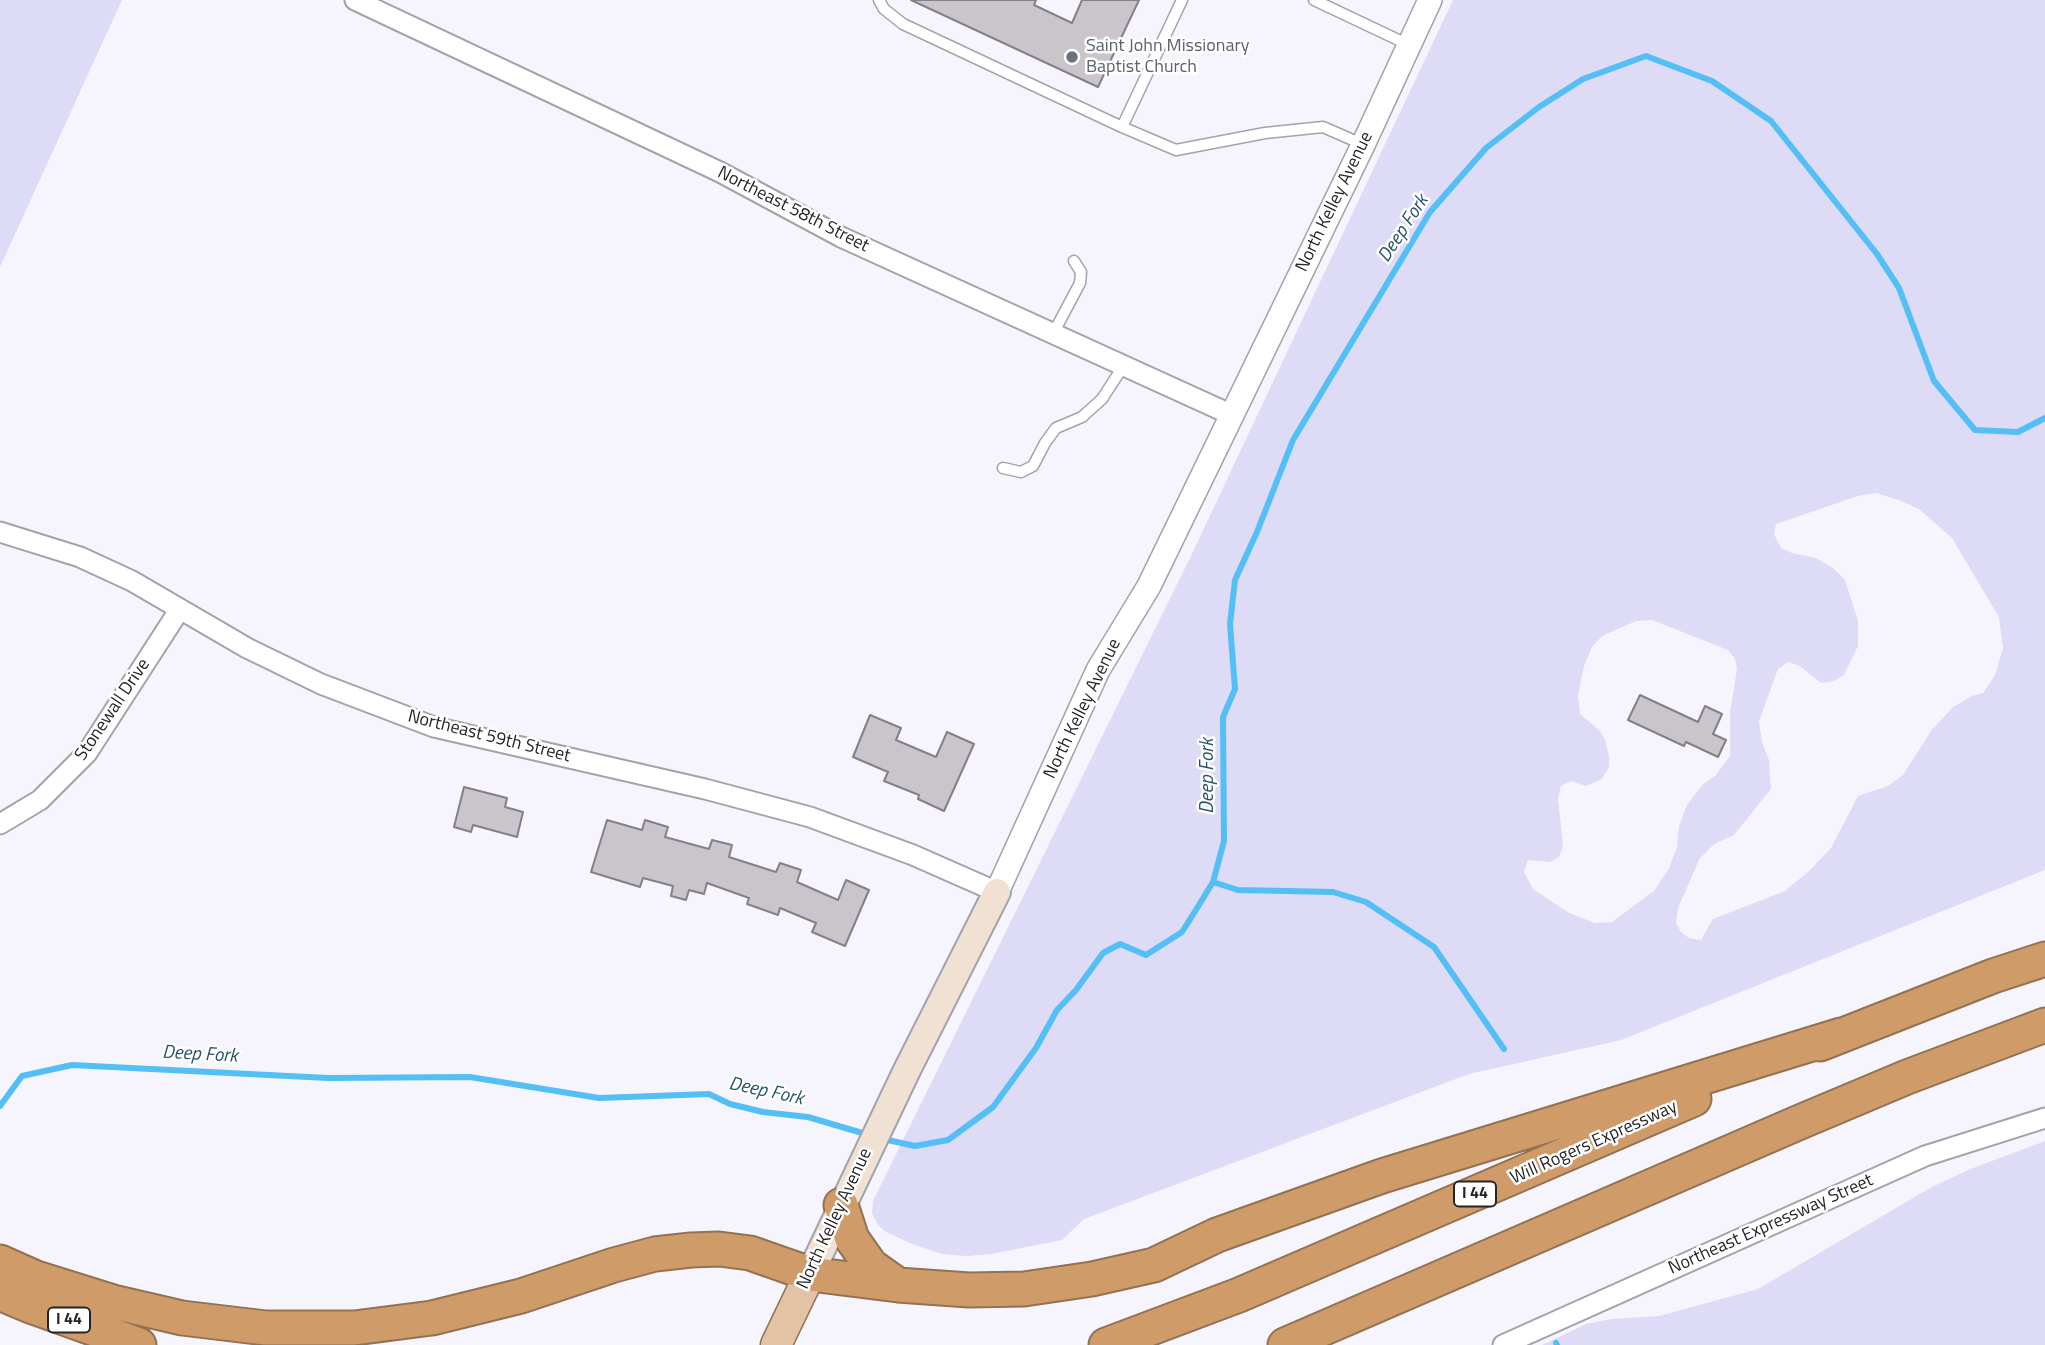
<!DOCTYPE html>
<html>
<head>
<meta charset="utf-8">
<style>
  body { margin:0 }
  canvas { display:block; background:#f6f5fe }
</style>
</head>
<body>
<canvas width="2045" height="1345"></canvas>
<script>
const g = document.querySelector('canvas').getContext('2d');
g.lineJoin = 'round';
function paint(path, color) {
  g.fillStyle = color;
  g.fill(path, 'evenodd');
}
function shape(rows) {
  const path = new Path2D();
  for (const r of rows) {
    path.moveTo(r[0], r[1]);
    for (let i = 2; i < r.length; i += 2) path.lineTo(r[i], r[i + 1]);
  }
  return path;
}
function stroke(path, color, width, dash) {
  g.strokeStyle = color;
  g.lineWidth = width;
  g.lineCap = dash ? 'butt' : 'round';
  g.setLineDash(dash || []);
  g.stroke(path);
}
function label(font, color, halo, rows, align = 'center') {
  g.font = font + ' "Titillium Web",sans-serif';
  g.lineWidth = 5;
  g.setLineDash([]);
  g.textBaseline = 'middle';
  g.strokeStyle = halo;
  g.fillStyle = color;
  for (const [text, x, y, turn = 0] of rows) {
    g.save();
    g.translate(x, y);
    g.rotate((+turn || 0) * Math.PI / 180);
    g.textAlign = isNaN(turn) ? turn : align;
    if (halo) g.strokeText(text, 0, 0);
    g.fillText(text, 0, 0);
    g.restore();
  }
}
paint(shape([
  [0,0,122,0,0,267],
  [1453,0,2045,0,2045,870,1621,1040,1469,1074,1084,1219,1062,1240,991,1254,966,1256,942,1254,912,1244,886,1232,878,1225,872,1213,873,1201,1189,560],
  [1876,493,1899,500,1919,509,1952,538,1999,617,2003,648,1995,675,1983,693,1972,696,1953,707,1931,731,1903,775,1888,786,1858,796,1831,848,1809,871,1785,891,1713,919,1701,940,1689,938,1681,932,1676,923,1678,908,1700,858,1714,844,1734,835,1771,789,1769,760,1762,742,1759,721,1778,669,1788,662,1800,666,1821,683,1834,681,1844,675,1858,646,1858,621,1845,580,1833,568,1816,558,1792,553,1781,548,1774,534,1776,524,1858,496],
  [1652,620,1728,650,1735,659,1737,669,1730,712,1730,756,1716,775,1702,785,1687,805,1679,826,1677,848,1668,870,1654,891,1612,922,1595,923,1569,913,1533,889,1524,872,1528,860,1550,862,1559,857,1563,846,1558,798,1561,786,1571,781,1586,786,1602,779,1609,767,1609,756,1605,740,1600,731,1580,714,1578,696,1584,666,1592,647,1602,636,1636,621],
  [2045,1141,2045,1345,1542,1345,1586,1324,1612,1319,1659,1316,1758,1289,1930,1188,1968,1170]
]), '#dddbf6');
stroke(shape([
  [1213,882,1238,890,1333,892,1366,902,1434,947,1504,1049],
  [0,1106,22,1076,72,1065,328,1078,470,1077,599,1098,709,1094,730,1104,763,1112,808,1117,869,1135],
  [883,1139,915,1146,948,1140,993,1107,1036,1048,1057,1010,1076,990,1103,953,1120,944,1146,955,1182,932,1194,913,1213,882,1224,841,1223,717,1235,689,1230,624,1235,580,1257,532,1293,440,1430,212,1486,148,1539,107,1583,79,1646,56,1712,81,1771,121,1877,254,1899,288,1934,381,1975,430,2018,432,2045,418],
  [1556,1343,1557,1345]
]), '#54bff4', 6);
const building = shape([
  [911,0,1036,0,1034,5,1072,23,1082,0,1139,0,1098,87,911,0],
  [1640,695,1698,722,1705,706,1722,714,1713,734,1726,740,1718,757,1686,742,1684,746,1628,720,1640,695],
  [870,715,901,728,896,740,936,757,947,732,974,744,944,811,918,799,919,795,884,781,888,772,853,757,870,715],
  [464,787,507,798,505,807,523,812,517,837,473,825,471,832,454,827,464,787],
  [607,820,642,830,645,820,668,827,665,837,709,849,712,840,732,845,729,857,776,872,780,863,801,870,797,882,838,900,846,880,869,890,845,946,812,932,816,923,780,908,778,915,747,904,749,898,707,883,704,894,689,890,686,900,671,896,673,886,643,878,640,887,591,872,607,820]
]);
paint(building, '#cac4cb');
stroke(building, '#857f86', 2);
const service = shape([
  [879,0,884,9,903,24,1122,127,1176,150,1265,133,1323,127,1362,144],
  [1314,0,1409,45],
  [1122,127,1182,0],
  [1054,332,1080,283,1081,272,1074,261],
  [1003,468,1021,472,1033,466,1045,443,1056,428,1082,417,1102,399,1124,365]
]);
const minor = shape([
  [355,0,720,172,841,237,1232,415],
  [0,532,80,557,132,581,247,648,321,684,434,727,705,789,810,817,913,855,997,892],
  [0,824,40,800,87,753,180,609],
  [1503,1345,1925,1156,2045,1118]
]);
const tertiary = shape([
  [997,892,1098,670,1149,586,1363,145,1430,0]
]);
const secondary = shape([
  [810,1274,907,1070,997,892]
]);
const primary = shape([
  [776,1345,810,1274]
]);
const motorway = shape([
  [1820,1044,1993,976,2045,959],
  [841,1205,852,1239,871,1266,898,1285],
  [0,1262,36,1278,113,1302,182,1318,266,1328,354,1328,432,1318,521,1296,614,1265,655,1254,691,1250,719,1249,750,1253,810,1274,898,1285,969,1290,1024,1289,1092,1279,1154,1265,1217,1235,1382,1176,1841,1035],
  [0,1293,28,1305,139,1345],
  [1106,1345,1239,1295,1694,1099],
  [1285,1345,1800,1122,1907,1077,2045,1025]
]);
stroke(service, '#a4a3ac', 13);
stroke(minor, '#a4a3ac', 23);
stroke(tertiary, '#a4a3ac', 26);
stroke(secondary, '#a4a3ac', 30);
stroke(primary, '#937252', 33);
stroke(motorway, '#937252', 37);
stroke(service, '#fff', 10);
stroke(minor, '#fff', 19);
stroke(tertiary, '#fff', 23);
stroke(secondary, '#f0e1d2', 26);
stroke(primary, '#e2c3a5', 30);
stroke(motorway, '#ce9b69', 33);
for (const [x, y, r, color] of [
  [1072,57,7,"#6b7280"]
]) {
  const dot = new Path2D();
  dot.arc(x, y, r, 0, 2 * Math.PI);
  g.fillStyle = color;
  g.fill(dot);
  stroke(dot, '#fff', 2.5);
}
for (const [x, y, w] of [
  [1475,1194,42],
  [69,1320,42]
]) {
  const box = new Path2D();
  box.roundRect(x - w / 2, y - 12.5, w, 25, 5);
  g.fillStyle = '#fff';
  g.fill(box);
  stroke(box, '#252528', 2);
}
label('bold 16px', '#252528', null, [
  ["I 44",1475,1194],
  ["I 44",69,1320]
]);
label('18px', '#5b616d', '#fff', [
  ["Saint John Missionary",1086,47],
  ["Baptist Church",1086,68]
], 'left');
label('18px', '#252528', '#fff', [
  ["North Kelley Avenue",1335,202,-64],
  ["Northeast 58th Street",793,210,27],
  ["North Kelley Avenue",1083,709,-64],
  ["Stonewall Drive",113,710,-56],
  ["Northeast 59th Street",489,737,14],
  ["Will Rogers Expressway",1594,1143,-24],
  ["North Kelley Avenue",835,1219,-65],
  ["Northeast Expressway Street",1771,1225,-24]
]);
label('italic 19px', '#275369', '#fff', [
  ["Deep Fork",1404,229,-57],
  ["Deep Fork",1208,776,-90],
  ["Deep Fork",200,1055,3],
  ["Deep Fork",766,1092,12]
]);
</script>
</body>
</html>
